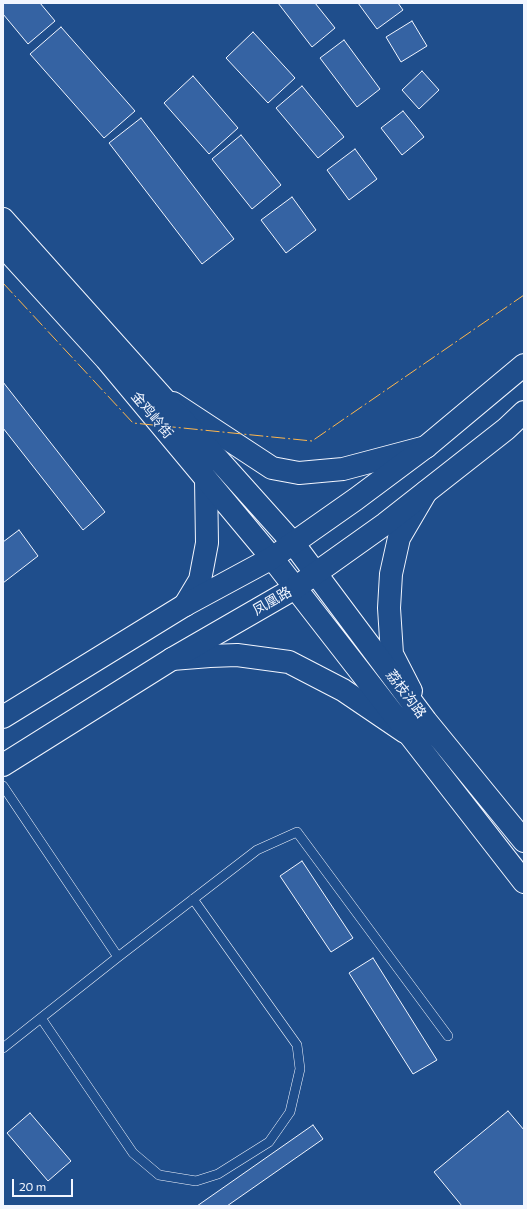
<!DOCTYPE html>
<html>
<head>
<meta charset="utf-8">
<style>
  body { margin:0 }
  #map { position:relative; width:527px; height:1209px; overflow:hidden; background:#1f4e8c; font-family:Commissioner,sans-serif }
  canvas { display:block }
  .frame { position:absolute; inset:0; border:4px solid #f2f6ff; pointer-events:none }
  .scale { position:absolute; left:12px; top:1179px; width:61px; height:18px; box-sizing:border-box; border:2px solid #f2f6ff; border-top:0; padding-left:5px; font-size:12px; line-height:14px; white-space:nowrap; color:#f2f6ff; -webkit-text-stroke:3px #1f4e8c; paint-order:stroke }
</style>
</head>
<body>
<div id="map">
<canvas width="527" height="1209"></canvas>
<div class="frame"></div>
<div class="scale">20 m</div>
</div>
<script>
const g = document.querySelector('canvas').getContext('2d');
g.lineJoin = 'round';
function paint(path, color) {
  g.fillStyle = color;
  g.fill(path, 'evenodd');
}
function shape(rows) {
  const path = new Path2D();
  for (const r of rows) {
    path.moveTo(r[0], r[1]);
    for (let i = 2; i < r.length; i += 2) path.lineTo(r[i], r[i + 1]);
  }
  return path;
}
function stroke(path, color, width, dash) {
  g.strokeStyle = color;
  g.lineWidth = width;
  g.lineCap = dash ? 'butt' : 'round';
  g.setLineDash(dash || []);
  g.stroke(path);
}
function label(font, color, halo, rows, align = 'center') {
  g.font = font + ' Commissioner,"Noto Sans SC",sans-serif';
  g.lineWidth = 3;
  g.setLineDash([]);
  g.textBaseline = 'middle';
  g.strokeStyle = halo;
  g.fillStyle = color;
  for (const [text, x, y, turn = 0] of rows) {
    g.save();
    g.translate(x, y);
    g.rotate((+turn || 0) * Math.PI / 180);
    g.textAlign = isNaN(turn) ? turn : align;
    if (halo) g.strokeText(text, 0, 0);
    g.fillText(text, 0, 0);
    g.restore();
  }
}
const building = shape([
  [3,3,40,3,55,21,28,44,3,14,3,3],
  [278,3,315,3,335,28,312,47,278,3],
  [358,3,398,3,403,10,377,29,358,3],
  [412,21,427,46,401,62,386,37,412,21],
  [61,27,135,111,104,138,30,54,61,27],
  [253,32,295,78,268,103,226,58,253,32],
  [344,40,380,89,357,107,320,58,344,40],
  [422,71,439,90,419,109,402,90,422,71],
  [193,76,238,128,209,154,164,103,193,76],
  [302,86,344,137,318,158,276,108,302,86],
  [403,111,424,137,402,155,381,128,403,111],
  [141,118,234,239,202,264,109,143,141,118],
  [241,135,281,185,252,209,212,159,241,135],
  [355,149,377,179,349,200,327,170,355,149],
  [292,197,316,230,286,253,261,220,292,197],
  [3,382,105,512,83,530,3,428,3,382],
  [19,530,38,556,3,583,3,542,19,530],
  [302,861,353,938,331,952,280,876,302,861],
  [373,958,437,1060,413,1074,349,973,373,958],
  [508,1111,524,1130,524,1206,462,1206,434,1172,508,1111],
  [30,1113,71,1161,48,1181,7,1133,30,1113],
  [313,1125,323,1139,227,1206,197,1206,313,1125]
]);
paint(building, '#3563a3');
stroke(building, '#f2f6ff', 1);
const lane = shape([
  [3,786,118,957],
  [41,1018,133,1153,159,1175,196,1181,218,1174,269,1142,290,1112,300,1069,297,1045,193,899],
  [3,1048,118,957,257,850,297,832,448,1036]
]);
const secondary = shape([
  [173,403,272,468,299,473,343,469,426,447],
  [185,605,200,580,207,543,206,480],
  [172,659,210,656,237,655,289,662,343,690,405,732],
  [411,691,392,654,389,608,391,574,399,538,426,492]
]);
const primary = shape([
  [3,219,293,543,426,721,524,841],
  [3,246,106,359,272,558,524,882]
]);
const highway = shape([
  [3,717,185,605,272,558,356,499,427,446,524,365],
  [3,765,172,659,295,588,385,524,506,429,524,412]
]);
stroke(lane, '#f2f6ff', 10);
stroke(secondary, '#f2f6ff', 24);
stroke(primary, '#f2f6ff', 24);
stroke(highway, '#f2f6ff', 24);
stroke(lane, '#1f4e8c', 9);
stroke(secondary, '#1f4e8c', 22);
stroke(primary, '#1f4e8c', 22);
stroke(highway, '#1f4e8c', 22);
stroke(shape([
  [3,283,133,423,312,441,524,295]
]), '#ffb74d', 1, [14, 3, 2, 3]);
label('14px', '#f2f6ff', '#1f4e8c', [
  ["金鸡岭街",152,415,50],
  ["凤凰路",272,601,-30],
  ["荔枝沟路",406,694,53]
]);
</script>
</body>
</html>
